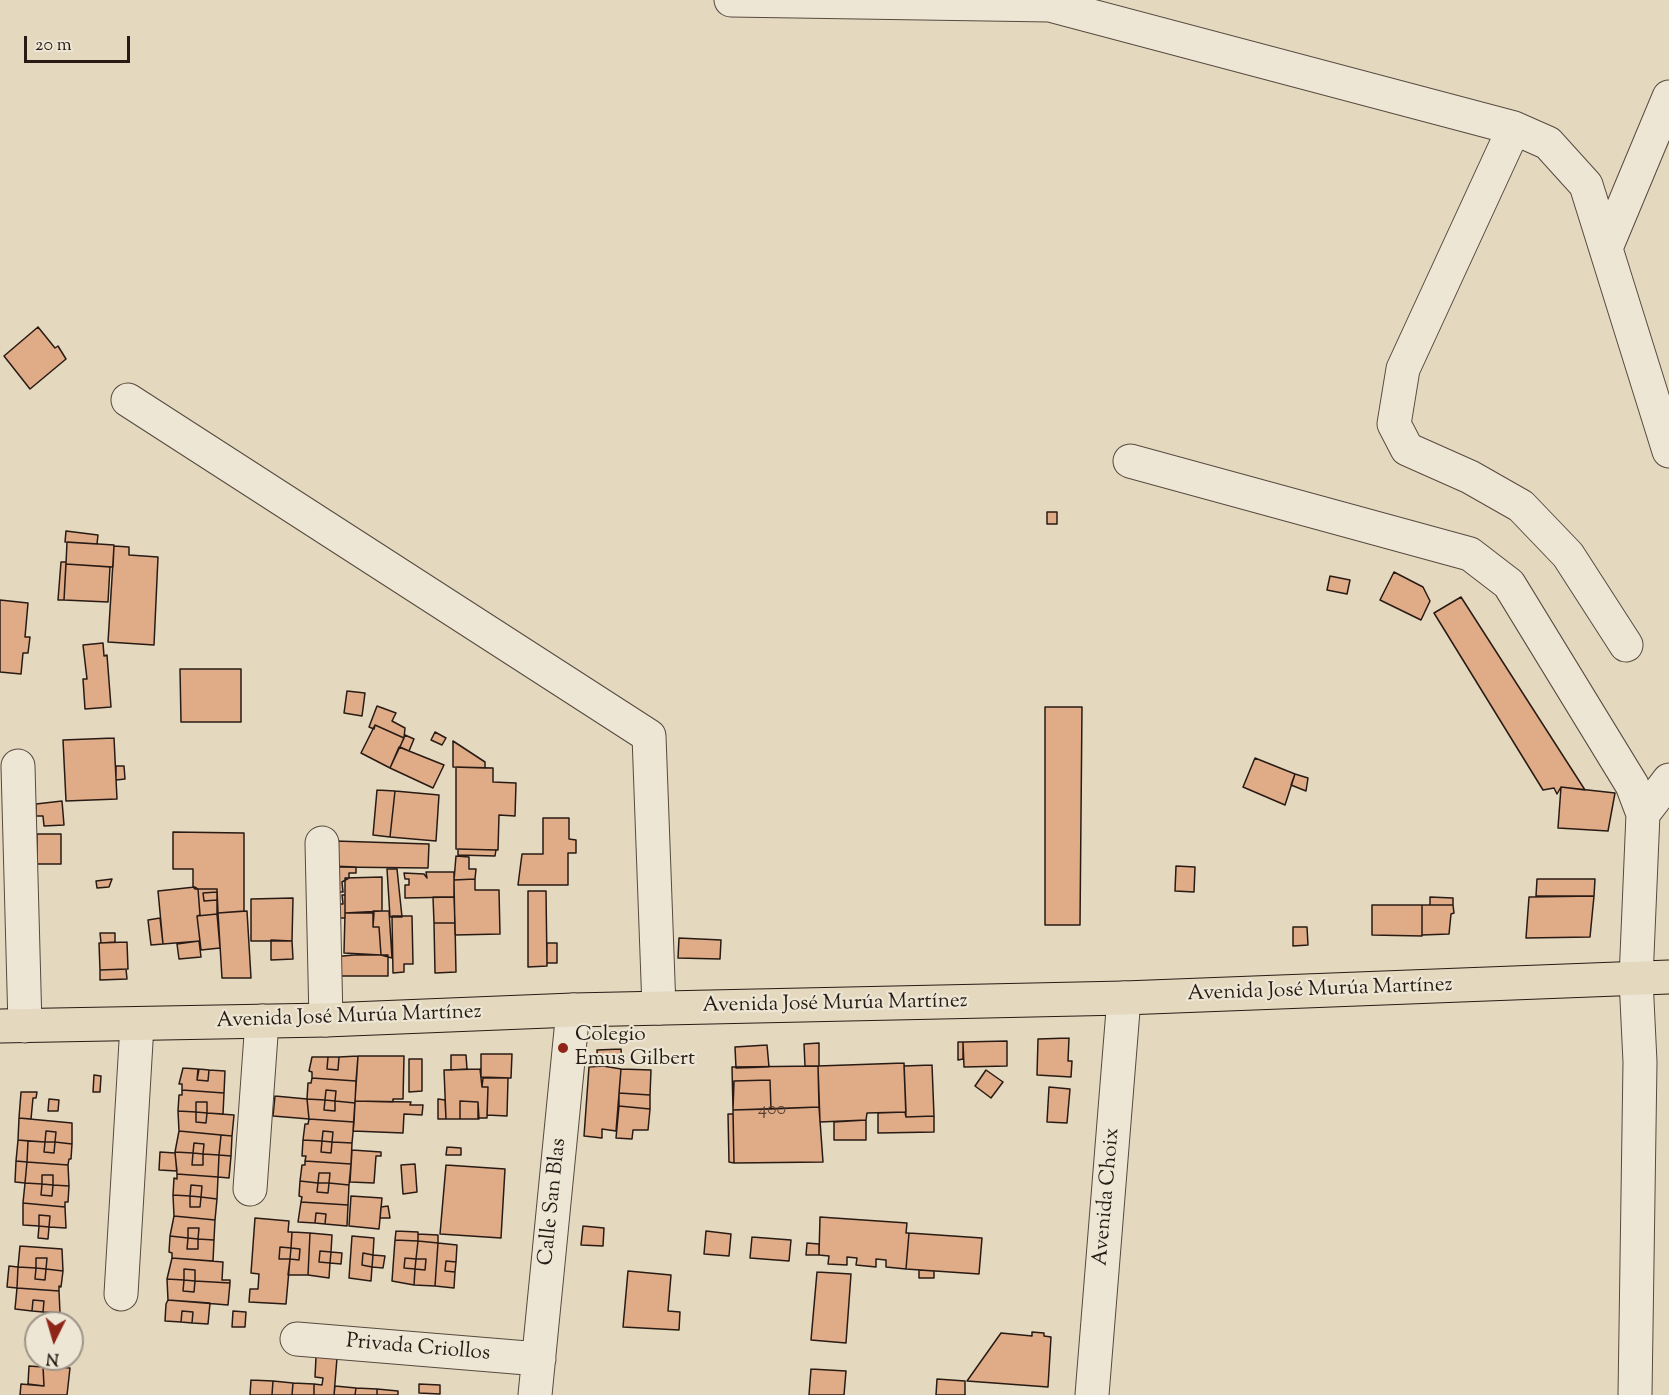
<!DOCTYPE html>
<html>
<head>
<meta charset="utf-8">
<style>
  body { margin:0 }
  #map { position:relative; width:1669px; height:1395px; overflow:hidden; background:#e4d8be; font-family:"Sorts Mill Goudy",serif }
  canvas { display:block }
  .north { position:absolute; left:24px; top:1311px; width:60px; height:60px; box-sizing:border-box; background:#ede6d5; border:2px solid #9e9588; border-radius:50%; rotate:185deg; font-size:16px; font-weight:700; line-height:24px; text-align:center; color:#281b15 }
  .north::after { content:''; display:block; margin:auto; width:21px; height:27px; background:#8f2418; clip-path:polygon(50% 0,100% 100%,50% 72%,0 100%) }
  .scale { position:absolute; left:24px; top:36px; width:106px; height:27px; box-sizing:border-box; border:3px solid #281b15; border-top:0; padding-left:8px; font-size:18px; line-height:21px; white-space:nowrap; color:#281b15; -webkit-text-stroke:4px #ede6d5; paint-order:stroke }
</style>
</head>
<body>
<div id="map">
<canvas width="1669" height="1395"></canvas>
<div class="north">N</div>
<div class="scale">20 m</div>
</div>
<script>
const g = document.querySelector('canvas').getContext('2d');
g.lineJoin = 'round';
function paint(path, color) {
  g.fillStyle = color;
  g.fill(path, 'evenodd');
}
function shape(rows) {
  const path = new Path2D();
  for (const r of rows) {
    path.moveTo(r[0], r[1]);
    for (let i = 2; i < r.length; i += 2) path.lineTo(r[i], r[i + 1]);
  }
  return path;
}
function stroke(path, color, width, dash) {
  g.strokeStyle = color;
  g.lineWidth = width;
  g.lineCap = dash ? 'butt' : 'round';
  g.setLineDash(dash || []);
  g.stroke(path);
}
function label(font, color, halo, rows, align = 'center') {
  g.font = font + ' "Sorts Mill Goudy",serif';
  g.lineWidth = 4.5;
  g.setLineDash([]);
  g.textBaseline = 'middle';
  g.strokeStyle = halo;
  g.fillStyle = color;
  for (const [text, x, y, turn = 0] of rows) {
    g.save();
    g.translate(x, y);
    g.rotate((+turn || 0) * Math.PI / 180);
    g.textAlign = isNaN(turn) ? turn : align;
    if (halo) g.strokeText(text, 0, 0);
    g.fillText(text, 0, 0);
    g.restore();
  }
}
const building = shape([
  [38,327,55,348,58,346,66,359,30,389,4,356,38,327],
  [1047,512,1057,512,1057,524,1047,524,1047,512],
  [66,531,98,535,97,544,65,542,66,531],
  [67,542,114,545,113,567,66,564,67,542],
  [114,546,129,547,129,555,158,557,154,645,108,642,114,546],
  [61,562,66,562,64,600,58,600,61,562],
  [66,564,110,567,108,602,64,600,66,564],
  [1394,572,1423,587,1430,601,1421,620,1380,600,1394,572],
  [1330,576,1350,580,1347,594,1327,590,1330,576],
  [1461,597,1585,790,1561,787,1557,794,1554,788,1543,790,1434,613,1461,597],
  [0,600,28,603,25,637,30,637,28,653,23,653,21,674,0,672,0,600],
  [103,643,104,656,107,655,111,707,85,709,83,679,87,679,83,645,103,643],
  [180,669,241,669,241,722,181,722,180,669],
  [347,691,365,693,362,716,344,713,347,691],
  [377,706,396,713,392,721,405,728,404,738,375,725,374,729,369,727,377,706],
  [1045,707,1082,707,1080,925,1045,925,1045,707],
  [375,725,404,738,390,768,361,753,375,725],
  [435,732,446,738,442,745,431,740,435,732],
  [405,735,414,739,409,751,400,747,405,735],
  [114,738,117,799,66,801,63,740,114,738],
  [453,741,485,762,485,768,453,767,453,741],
  [399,747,444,765,433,788,390,768,399,747],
  [1255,758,1295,774,1285,805,1243,787,1255,758],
  [116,766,124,766,125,779,116,780,116,766],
  [456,767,493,768,493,782,516,783,515,816,499,815,498,850,456,849,456,767],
  [1295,774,1308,778,1306,791,1291,785,1295,774],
  [1561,787,1615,793,1608,831,1558,828,1561,787],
  [377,790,395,791,390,837,373,835,377,790],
  [395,791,439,795,436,841,390,837,395,791],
  [62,801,64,825,44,826,43,816,36,816,36,804,62,801],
  [543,818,569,818,569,839,576,840,576,853,568,853,568,885,518,885,522,854,543,854,543,818],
  [173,832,244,833,244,911,218,913,217,889,195,889,193,887,193,869,173,869,173,832],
  [37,834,61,834,61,864,37,864,37,834],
  [335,841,429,844,428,868,335,867,335,841],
  [458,849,496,850,495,856,458,855,458,849],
  [456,856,469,857,469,869,476,869,475,879,454,880,456,856],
  [331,866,356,867,356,873,349,873,349,878,342,882,343,892,330,892,331,866],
  [1176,866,1195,867,1194,892,1175,891,1176,866],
  [387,869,397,869,402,917,390,917,387,869],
  [426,872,454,872,454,897,405,898,405,885,409,885,409,879,405,879,404,873,424,874,427,878,426,872],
  [382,877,382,911,345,913,345,878,382,877],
  [112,879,109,887,97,888,96,881,112,879],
  [475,879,475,890,499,890,500,934,455,935,454,880,475,879],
  [1537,879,1595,879,1594,896,1536,896,1537,879],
  [195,887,198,889,200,915,197,916,200,941,163,944,158,891,195,887],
  [198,889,217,889,217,892,203,893,204,901,217,900,217,914,197,916,200,915,198,889],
  [528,891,546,891,547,966,528,967,528,891],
  [217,892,217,900,204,901,203,893,217,892],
  [342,895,345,895,345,918,335,918,339,904,343,904,342,895],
  [1594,896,1590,937,1526,938,1529,897,1594,896],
  [433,897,454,897,455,923,434,923,433,897],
  [1430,897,1453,898,1453,905,1430,905,1430,897],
  [293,898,292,941,251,941,251,899,293,898],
  [1372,905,1422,905,1422,936,1372,935,1372,905],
  [1422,905,1453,905,1454,913,1451,914,1449,934,1422,935,1422,905],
  [247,911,251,978,222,978,218,913,247,911],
  [373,911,389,911,392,958,381,955,379,927,373,927,373,911],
  [345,913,374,913,373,927,379,927,381,955,344,953,345,913],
  [217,914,220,948,201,950,197,916,217,914],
  [392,916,412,916,413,964,404,964,404,972,393,973,392,916],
  [160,918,163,944,151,945,148,920,160,918],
  [434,923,455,923,456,972,435,973,434,923],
  [1293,927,1307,927,1308,945,1293,946,1293,927],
  [100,933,115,933,115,942,101,943,100,933],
  [679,938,721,940,720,959,678,958,679,938],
  [271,940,292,941,293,959,271,960,271,940],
  [199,941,201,957,179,959,177,944,199,941],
  [127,942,128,969,100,970,99,943,127,942],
  [547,943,557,943,557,963,547,963,547,943],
  [354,955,388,955,388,976,331,976,332,957,354,955],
  [126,969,127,979,100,980,100,970,126,969],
  [1069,1038,1068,1061,1072,1061,1071,1077,1037,1075,1038,1039,1069,1038],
  [1007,1041,1007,1066,964,1067,963,1042,1007,1041],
  [958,1042,963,1042,963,1059,958,1060,958,1042],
  [819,1043,819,1066,805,1066,804,1044,819,1043],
  [767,1045,769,1067,736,1068,735,1047,767,1045],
  [621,1049,622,1062,598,1063,597,1050,621,1049],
  [481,1054,512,1054,511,1078,481,1077,481,1054],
  [451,1055,466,1055,467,1069,451,1070,451,1055],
  [358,1056,356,1081,312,1078,312,1072,309,1071,312,1057,328,1057,327,1069,338,1070,339,1057,358,1056],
  [358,1056,404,1056,403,1099,393,1099,393,1102,355,1101,358,1056],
  [328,1057,339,1057,338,1070,327,1069,328,1057],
  [409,1059,422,1059,422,1091,409,1092,409,1059],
  [904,1063,906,1112,867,1113,866,1120,820,1122,818,1066,904,1063],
  [932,1065,934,1116,906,1117,904,1066,932,1065],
  [603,1066,621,1069,616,1131,602,1129,602,1138,584,1136,589,1067,603,1066],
  [818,1066,819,1107,771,1109,770,1080,734,1081,733,1109,732,1067,818,1066],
  [183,1068,198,1069,197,1080,208,1081,209,1070,225,1071,224,1093,182,1090,182,1084,179,1084,183,1068],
  [199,1069,209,1070,208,1081,197,1080,199,1069],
  [480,1069,482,1087,488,1087,487,1118,478,1118,478,1102,460,1101,460,1119,446,1119,444,1070,480,1069],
  [621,1069,651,1070,650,1095,619,1093,621,1069],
  [986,1070,1003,1082,991,1098,975,1086,986,1070],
  [94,1075,101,1076,100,1092,93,1092,94,1075],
  [312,1078,356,1081,355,1103,335,1101,336,1091,326,1090,325,1100,307,1099,308,1083,311,1083,312,1078],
  [483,1078,508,1078,507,1116,487,1115,488,1087,482,1087,483,1078],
  [770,1080,771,1109,733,1110,734,1081,770,1080],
  [1049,1087,1070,1089,1067,1123,1047,1122,1049,1087],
  [182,1090,224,1093,223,1114,207,1113,207,1102,196,1102,196,1112,178,1111,179,1095,182,1095,182,1090],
  [326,1090,336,1091,335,1101,325,1100,326,1090],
  [21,1092,37,1092,36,1098,33,1098,31,1119,19,1118,21,1092],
  [619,1093,650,1095,650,1109,619,1106,619,1093],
  [275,1096,307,1099,309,1119,273,1116,275,1096],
  [49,1099,59,1100,58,1111,48,1111,49,1099],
  [307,1099,325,1100,324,1110,335,1111,335,1101,355,1103,354,1122,309,1119,307,1099],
  [438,1099,445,1100,446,1119,438,1119,438,1099],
  [325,1100,335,1101,335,1111,324,1110,325,1100],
  [355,1101,411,1102,410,1105,423,1105,422,1115,404,1114,403,1133,353,1131,355,1101],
  [460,1101,478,1102,479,1119,460,1119,460,1101],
  [196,1102,207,1102,207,1113,196,1112,196,1102],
  [619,1106,650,1109,648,1130,633,1130,632,1139,616,1138,619,1106],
  [819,1107,823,1162,734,1163,733,1110,819,1107],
  [178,1111,196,1112,196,1122,206,1123,207,1113,234,1115,232,1136,179,1131,178,1111],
  [196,1112,207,1113,206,1123,196,1122,196,1112],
  [905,1112,906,1117,934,1116,934,1132,878,1133,878,1113,905,1112],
  [728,1114,733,1114,734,1163,729,1162,728,1114],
  [19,1118,72,1123,72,1144,55,1142,56,1132,46,1131,45,1142,18,1140,19,1118],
  [309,1119,354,1122,352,1143,332,1142,333,1132,323,1131,322,1141,303,1140,305,1124,308,1124,309,1119],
  [866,1120,866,1140,834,1140,834,1122,866,1120],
  [46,1131,56,1132,55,1142,45,1142,46,1131],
  [179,1131,221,1135,219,1155,203,1154,204,1144,194,1143,193,1153,175,1152,179,1131],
  [323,1131,333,1132,332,1142,322,1141,323,1131],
  [221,1135,232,1136,231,1156,219,1155,221,1135],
  [18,1140,28,1141,27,1162,16,1161,18,1140],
  [303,1140,322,1141,321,1152,331,1153,332,1142,352,1143,351,1164,305,1161,306,1156,302,1156,303,1140],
  [28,1141,45,1142,44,1152,54,1153,55,1142,72,1144,71,1159,69,1159,68,1165,27,1162,28,1141],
  [322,1141,332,1142,331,1153,321,1152,322,1141],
  [45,1142,55,1142,54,1153,44,1152,45,1142],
  [194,1143,204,1144,203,1154,193,1153,194,1143],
  [447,1147,461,1148,461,1155,446,1155,447,1147],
  [352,1150,381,1152,381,1156,376,1156,374,1183,350,1182,352,1150],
  [160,1152,175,1153,177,1171,159,1170,160,1152],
  [175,1152,193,1153,192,1165,203,1165,203,1154,219,1155,218,1177,177,1174,175,1152],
  [193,1153,203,1154,203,1165,192,1165,193,1153],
  [219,1155,231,1156,229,1178,218,1177,219,1155],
  [16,1161,27,1162,25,1183,15,1182,16,1161],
  [305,1161,351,1164,349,1185,329,1183,330,1173,319,1173,318,1183,300,1181,302,1165,305,1165,305,1161],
  [27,1162,68,1165,69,1186,53,1185,53,1175,42,1175,42,1184,25,1183,27,1162],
  [415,1164,417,1192,403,1194,401,1165,415,1164],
  [446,1165,505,1169,501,1238,440,1234,446,1165],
  [319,1173,330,1173,329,1183,318,1183,319,1173],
  [177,1174,218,1177,217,1199,201,1197,202,1186,191,1185,190,1196,173,1195,174,1178,177,1179,177,1174],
  [42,1175,53,1175,53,1185,42,1184,42,1175],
  [300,1181,318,1183,317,1192,328,1193,329,1183,349,1185,348,1205,301,1202,302,1197,299,1196,300,1181],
  [25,1183,42,1184,41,1195,52,1196,53,1185,69,1186,68,1202,65,1202,65,1207,23,1203,25,1183],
  [318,1183,329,1183,328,1193,317,1192,318,1183],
  [42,1184,53,1185,52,1196,41,1195,42,1184],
  [191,1185,202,1186,201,1197,190,1196,191,1185],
  [173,1195,190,1196,190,1207,200,1207,201,1197,217,1199,215,1220,174,1216,173,1195],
  [190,1196,201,1197,200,1207,190,1207,190,1196],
  [351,1196,382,1198,379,1229,349,1226,351,1196],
  [301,1202,348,1205,347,1226,325,1224,326,1214,316,1213,315,1223,298,1222,301,1202],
  [23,1203,65,1207,66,1228,49,1227,50,1216,39,1215,39,1226,23,1225,23,1203],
  [388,1206,390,1218,380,1218,381,1207,388,1206],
  [316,1213,326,1214,325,1224,315,1223,316,1213],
  [39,1215,50,1216,49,1227,39,1226,39,1215],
  [174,1216,215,1220,214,1240,198,1239,199,1228,188,1228,188,1238,170,1236,174,1216],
  [820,1217,907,1223,906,1233,909,1233,906,1269,886,1267,886,1260,876,1259,876,1267,856,1265,857,1258,847,1257,847,1265,828,1264,829,1256,819,1255,820,1217],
  [255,1218,289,1221,288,1232,292,1232,291,1248,280,1247,279,1259,290,1259,286,1304,249,1302,250,1289,258,1289,259,1274,251,1273,255,1218],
  [39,1226,49,1227,48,1239,38,1238,39,1226],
  [583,1226,604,1228,603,1246,581,1245,583,1226],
  [188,1228,199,1228,198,1239,188,1238,188,1228],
  [396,1231,418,1232,418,1241,395,1240,396,1231],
  [706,1231,731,1234,729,1256,704,1254,706,1231],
  [292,1232,310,1233,308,1275,288,1275,290,1259,299,1260,300,1249,291,1248,292,1232],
  [310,1233,332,1235,331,1252,320,1251,319,1262,330,1263,329,1278,308,1275,310,1233],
  [909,1233,982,1238,979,1274,906,1269,909,1233],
  [418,1234,438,1235,438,1243,418,1241,418,1234],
  [170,1236,188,1238,187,1249,198,1249,198,1239,214,1240,213,1261,172,1258,172,1253,169,1252,170,1236],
  [352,1236,374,1238,373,1255,363,1253,362,1265,372,1267,371,1281,349,1278,352,1236],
  [752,1237,791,1240,789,1261,750,1258,752,1237],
  [188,1238,198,1239,198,1249,187,1249,188,1238],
  [395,1240,418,1241,416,1259,405,1258,404,1268,415,1269,414,1285,392,1281,395,1240],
  [418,1241,438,1243,435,1286,414,1285,415,1269,425,1270,426,1259,416,1259,418,1241],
  [438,1243,457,1245,456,1262,446,1261,445,1271,455,1272,454,1288,435,1286,438,1243],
  [807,1243,819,1244,819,1255,806,1255,807,1243],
  [20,1246,62,1249,63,1271,46,1269,47,1258,36,1258,36,1268,18,1267,20,1246],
  [280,1247,291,1248,290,1259,279,1259,280,1247],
  [291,1248,300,1249,299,1260,290,1259,291,1248],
  [320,1251,331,1252,330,1263,319,1262,320,1251],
  [331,1252,342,1253,341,1264,330,1263,331,1252],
  [363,1253,373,1255,372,1267,362,1265,363,1253],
  [373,1255,385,1256,383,1268,372,1267,373,1255],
  [36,1258,47,1258,46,1269,36,1268,36,1258],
  [172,1258,223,1262,222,1280,230,1280,230,1283,195,1281,195,1270,184,1269,184,1280,167,1279,172,1258],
  [405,1258,416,1259,415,1269,404,1268,405,1258],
  [416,1259,426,1259,425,1270,415,1269,416,1259],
  [446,1261,456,1262,455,1272,445,1271,446,1261],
  [9,1266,18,1267,17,1288,7,1287,9,1266],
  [18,1267,36,1268,35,1279,45,1280,46,1269,63,1271,61,1287,59,1286,59,1291,17,1288,18,1267],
  [36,1268,46,1269,45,1280,35,1279,36,1268],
  [184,1269,195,1270,195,1281,184,1280,184,1269],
  [919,1270,934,1271,934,1278,919,1278,919,1270],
  [628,1271,671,1275,668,1311,680,1312,679,1330,623,1327,628,1271],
  [817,1272,851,1274,846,1343,811,1340,817,1272],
  [167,1279,184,1280,183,1291,194,1292,195,1281,230,1283,228,1305,168,1300,167,1279],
  [184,1280,195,1281,194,1292,183,1291,184,1280],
  [17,1288,59,1291,60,1313,43,1312,44,1301,33,1300,32,1311,15,1309,17,1288],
  [33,1300,44,1301,43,1312,32,1311,33,1300],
  [168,1300,210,1303,208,1324,192,1323,193,1312,182,1311,181,1322,165,1321,166,1304,168,1300],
  [182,1311,193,1312,192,1323,181,1322,182,1311],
  [233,1311,246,1312,245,1327,232,1327,233,1311],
  [1032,1332,1044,1333,1044,1336,1051,1337,1048,1387,967,1381,1001,1333,1032,1336,1032,1332],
  [316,1357,337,1358,334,1395,314,1395,314,1384,322,1385,323,1378,315,1377,316,1357],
  [29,1366,43,1367,44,1386,28,1384,29,1366],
  [43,1366,70,1368,67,1395,20,1395,21,1384,44,1386,43,1366],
  [811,1369,846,1371,844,1395,809,1395,811,1369],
  [937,1379,965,1381,965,1395,936,1395,937,1379],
  [251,1380,273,1381,272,1395,250,1395,251,1380],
  [273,1381,293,1383,292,1395,272,1395,273,1381],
  [293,1383,314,1384,314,1395,292,1395,293,1383],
  [419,1384,440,1385,440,1394,419,1393,419,1384],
  [335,1386,356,1388,355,1395,334,1395,335,1386],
  [356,1388,377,1389,377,1395,355,1395,356,1388],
  [377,1389,398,1391,398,1395,377,1395,377,1389]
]);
paint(building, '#e0ab87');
stroke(building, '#281b15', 1.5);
const minor = shape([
  [731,0,1050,5,1514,128,1403,369,1394,424,1407,449,1470,477,1521,506,1568,555,1626,645],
  [1514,128,1548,143,1586,185,1669,451],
  [1606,248,1669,97],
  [128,400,649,736,659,1008],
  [1130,461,1470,554,1509,584,1632,785,1643,814],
  [18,766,25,1026],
  [322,843,326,1020],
  [250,1189,262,1021],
  [121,1294,137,1025],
  [297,1339,539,1359],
  [535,1395,573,1010],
  [1092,1395,1124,998],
  [1635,1395,1640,1062,1636,979,1643,814,1669,780]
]);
const major = shape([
  [0,1026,326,1020,573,1010,1124,998,1669,977]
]);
stroke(minor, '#574a3f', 35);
stroke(major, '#281b15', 35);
stroke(minor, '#ede6d5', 33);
stroke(major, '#e4d8be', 33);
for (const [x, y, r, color] of [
  [563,1048,6,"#8f2418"]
]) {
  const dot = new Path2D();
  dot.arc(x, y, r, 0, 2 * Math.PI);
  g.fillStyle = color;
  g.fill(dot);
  stroke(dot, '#ede6d5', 2);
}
label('18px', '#563f32', null, [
  ["400",772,1111]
]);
label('21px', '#281b15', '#ede6d5', [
  ["Avenida José Murúa Martínez",1320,991,-2],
  ["Avenida José Murúa Martínez",835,1005,-1],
  ["Avenida José Murúa Martínez",349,1018,-2],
  ["Avenida Choix",1108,1197,-85],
  ["Calle San Blas",554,1202,-84],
  ["Privada Criollos",418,1349,5]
]);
label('21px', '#281b15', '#ede6d5', [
  ["Colegio",575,1036],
  ["Emus Gilbert",575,1060]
], 'left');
</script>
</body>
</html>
